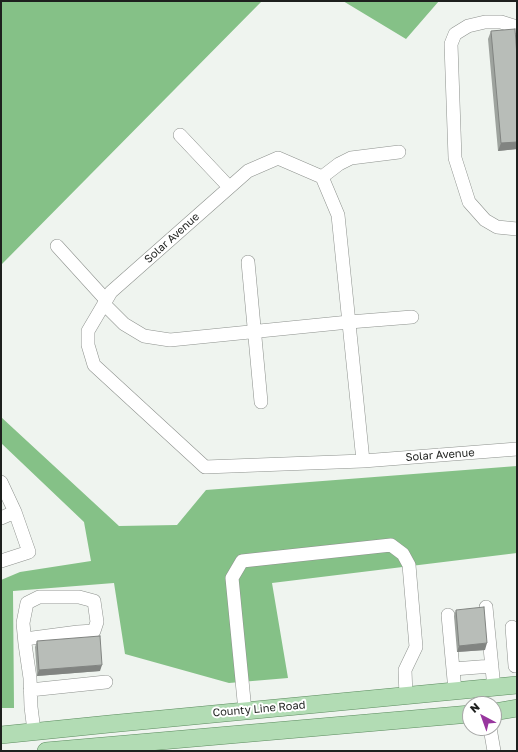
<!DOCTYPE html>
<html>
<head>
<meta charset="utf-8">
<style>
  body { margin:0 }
  #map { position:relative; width:518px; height:752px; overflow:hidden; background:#eff4ef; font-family:"Golos Text",sans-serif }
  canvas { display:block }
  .frame { position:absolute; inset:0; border:2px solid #1e201e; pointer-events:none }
  .north { position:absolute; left:462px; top:696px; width:40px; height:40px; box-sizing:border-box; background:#fff; border:1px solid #a5a6a5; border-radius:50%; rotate:319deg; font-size:11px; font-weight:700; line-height:16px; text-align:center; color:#1e201e }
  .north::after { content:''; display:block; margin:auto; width:14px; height:18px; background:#98369e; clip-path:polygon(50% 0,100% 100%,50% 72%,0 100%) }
</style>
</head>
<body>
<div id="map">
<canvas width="518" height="752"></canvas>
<div class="frame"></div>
<div class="north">N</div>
</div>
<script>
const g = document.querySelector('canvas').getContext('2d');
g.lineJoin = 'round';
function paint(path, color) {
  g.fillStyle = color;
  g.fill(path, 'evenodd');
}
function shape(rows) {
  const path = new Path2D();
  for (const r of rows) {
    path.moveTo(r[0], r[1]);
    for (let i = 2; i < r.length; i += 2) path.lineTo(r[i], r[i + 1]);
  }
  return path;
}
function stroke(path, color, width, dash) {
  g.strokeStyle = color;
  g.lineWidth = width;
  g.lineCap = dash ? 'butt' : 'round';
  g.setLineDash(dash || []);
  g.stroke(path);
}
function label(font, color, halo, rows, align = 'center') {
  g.font = font + ' "Golos Text",sans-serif';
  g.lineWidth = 4;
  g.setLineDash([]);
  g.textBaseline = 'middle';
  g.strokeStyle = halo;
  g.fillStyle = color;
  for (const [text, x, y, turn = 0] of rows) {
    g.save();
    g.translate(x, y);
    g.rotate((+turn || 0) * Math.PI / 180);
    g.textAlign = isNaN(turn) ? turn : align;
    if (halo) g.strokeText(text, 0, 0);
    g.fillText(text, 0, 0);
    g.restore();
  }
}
paint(shape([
  [1,1,262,1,1,265],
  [343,1,439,1,406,39],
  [1,417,119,526,177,525,206,490,517,466,517,553,272,583,288,678,229,683,125,654,114,583,13,591,14,708,1,708,1,580,20,572,91,561,84,522,1,443]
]), '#85c187');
const minor = shape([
  [517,27,501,22,485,22,468,26,455,34,451,44,455,158,469,202,485,220,497,227,517,229],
  [180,135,229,187],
  [322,177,339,164,351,158,399,152],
  [57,246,106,300],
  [248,262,261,402],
  [104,304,124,324,144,336,170,340,349,322,412,317],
  [363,461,338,215,322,177,278,158,248,171,111,292,88,331,88,345,94,365,205,467,363,461,517,449],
  [1,482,15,512,29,552,1,561],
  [1,518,15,512],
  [486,607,494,688],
  [448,615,455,691],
  [512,627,515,666,517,666],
  [25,639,78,632,94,631,97,622,94,601,79,597,39,597,27,603,23,623,25,644,30,678,31,707,34,731],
  [453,669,492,666],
  [30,690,106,682],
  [245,711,232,578,242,561,391,545,403,554,409,565,416,647,405,670,406,696],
  [490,728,494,751]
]);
const major = shape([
  [494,712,517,708],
  [1,735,109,724,517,685],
  [46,751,470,714]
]);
stroke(minor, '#8d918d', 14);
stroke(major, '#5c8b5f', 18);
stroke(minor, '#fff', 13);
stroke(major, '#b2dcb4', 17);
paint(shape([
  [491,31,517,149,498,151,488,39],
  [456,610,485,650,457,652,454,616],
  [37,641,100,671,37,676,35,647]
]), '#9ea39e');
paint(shape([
  [517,142,517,149,498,151,501,143],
  [487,643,485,650,457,652,459,646],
  [102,665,100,671,37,676,39,670]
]), '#818481');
const building = shape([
  [515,29,517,56,517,142,501,143,491,31,515,29],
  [484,607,487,643,459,646,456,610,484,607],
  [100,636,102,665,39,670,37,641,100,636]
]);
paint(building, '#b8bdb8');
stroke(building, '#818481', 1);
label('11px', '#1e201e', '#fff', [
  ["Solar Avenue",172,238,-42],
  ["Solar Avenue",440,455,-4],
  ["County Line Road",259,709,-5]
]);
</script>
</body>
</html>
